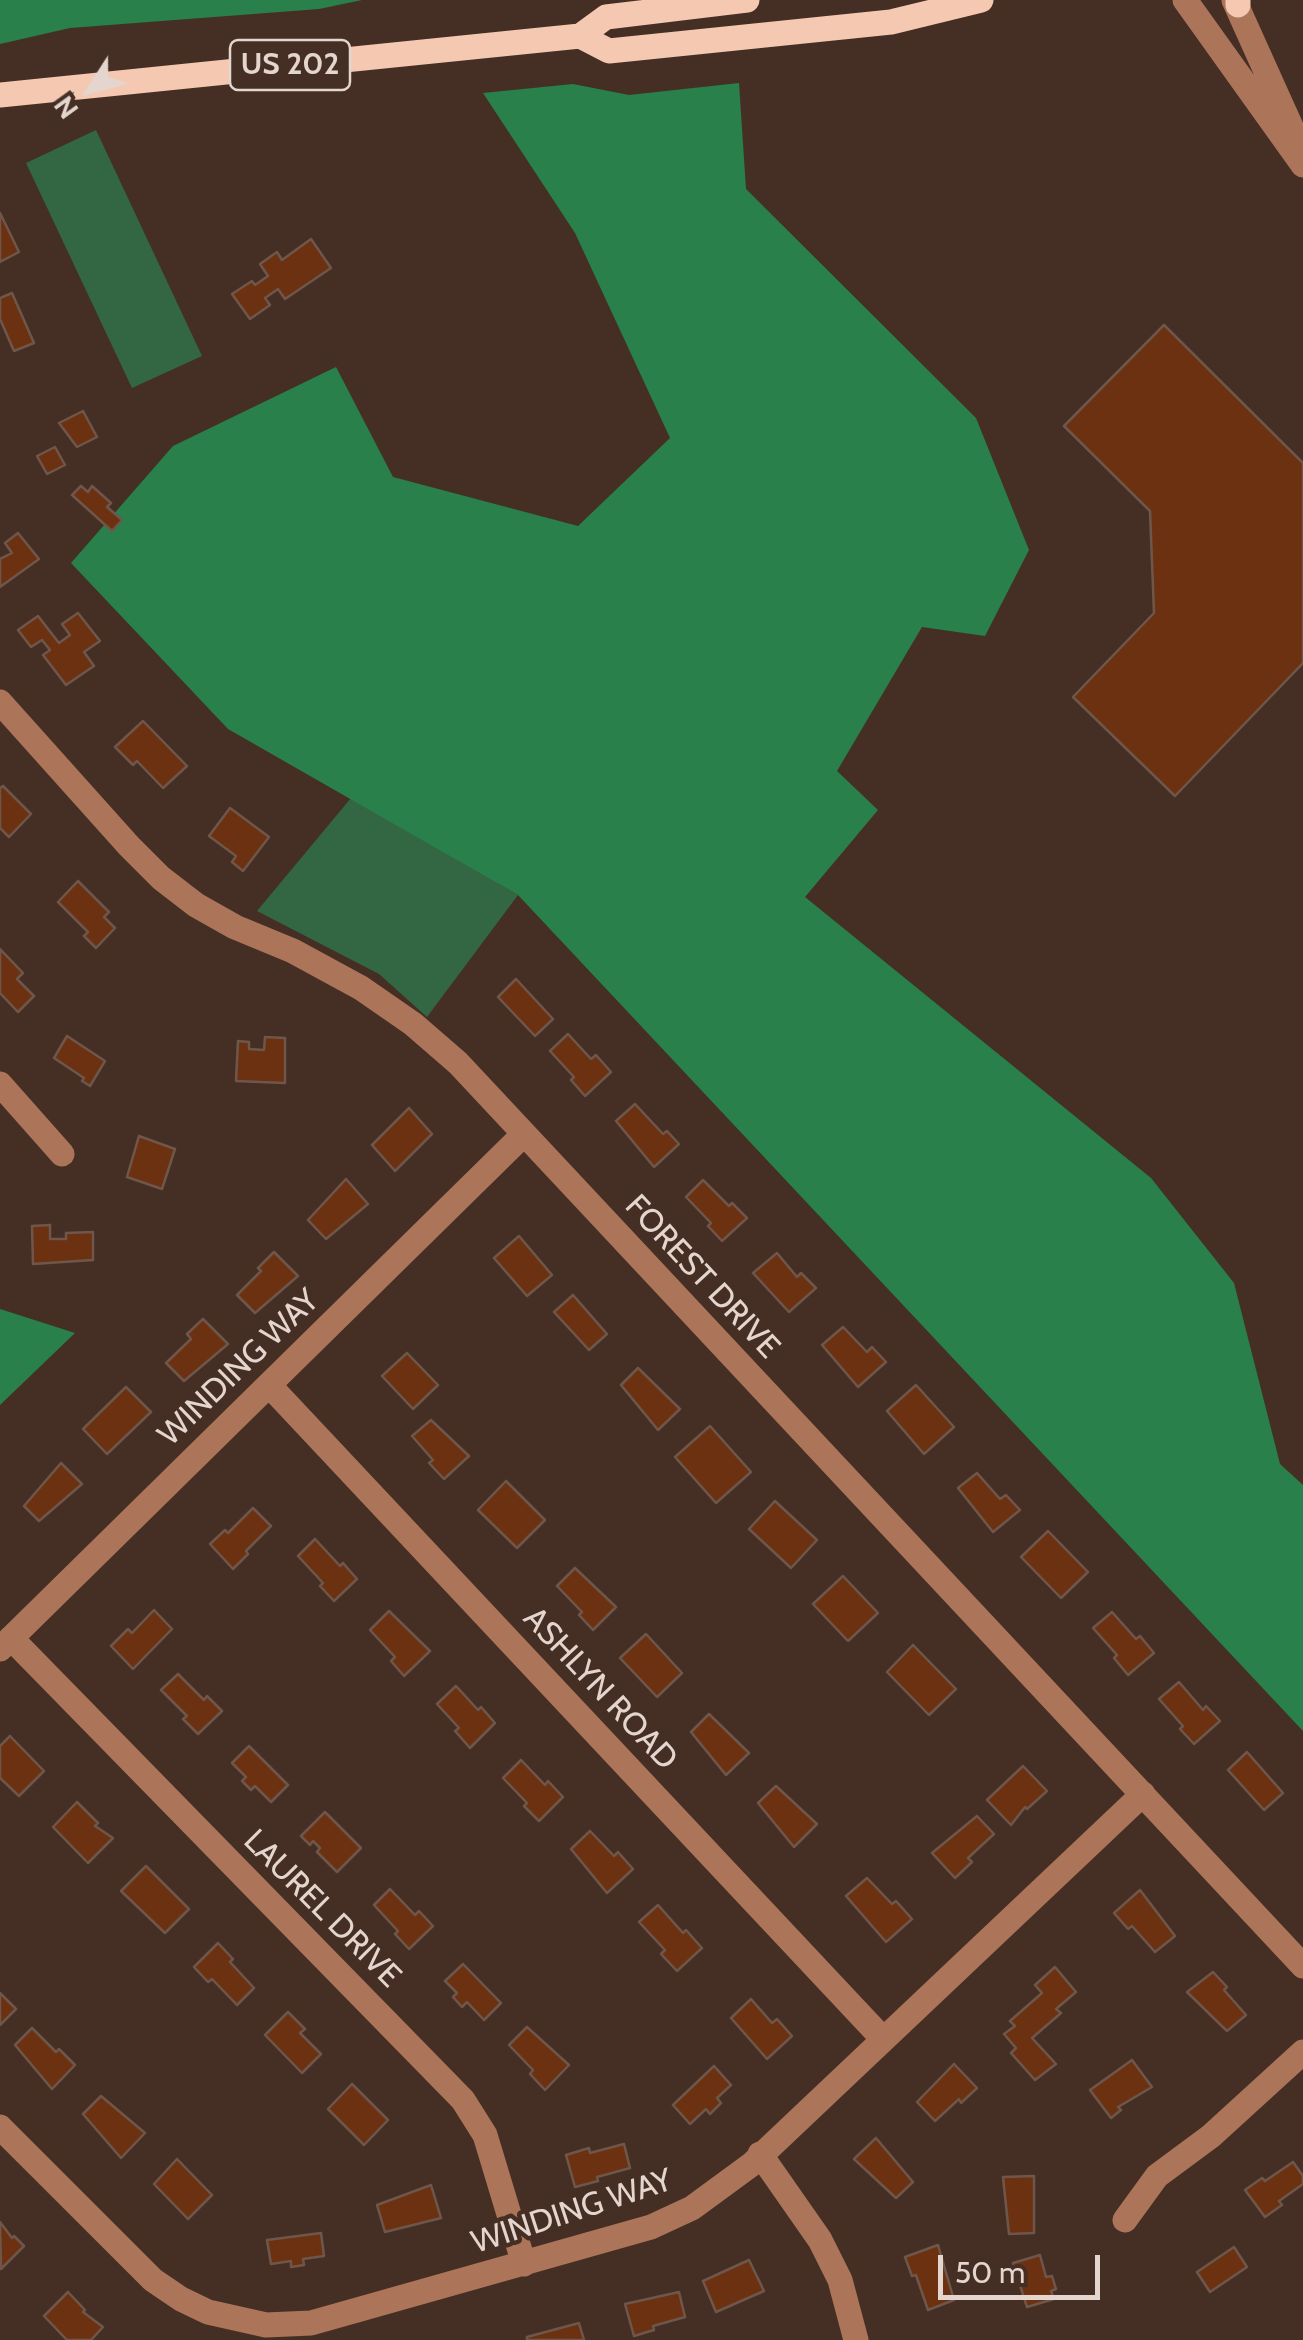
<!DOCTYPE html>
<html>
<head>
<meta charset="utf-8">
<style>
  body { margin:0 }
  #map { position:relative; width:1303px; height:2340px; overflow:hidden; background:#452f24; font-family:Cabin,sans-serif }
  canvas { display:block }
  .north { position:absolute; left:40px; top:40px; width:100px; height:100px; -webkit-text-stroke:8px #452f24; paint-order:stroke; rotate:234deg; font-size:28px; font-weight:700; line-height:40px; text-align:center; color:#e4d5ce }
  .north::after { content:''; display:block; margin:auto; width:35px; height:45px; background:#e4d5ce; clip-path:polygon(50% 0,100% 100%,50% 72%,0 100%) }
  .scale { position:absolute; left:938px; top:2255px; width:162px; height:45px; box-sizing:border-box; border:5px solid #e4d5ce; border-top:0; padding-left:12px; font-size:30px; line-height:35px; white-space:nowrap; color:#e4d5ce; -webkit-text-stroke:8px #452f24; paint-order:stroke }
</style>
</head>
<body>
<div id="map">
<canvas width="1303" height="2340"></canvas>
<div class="north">N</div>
<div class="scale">50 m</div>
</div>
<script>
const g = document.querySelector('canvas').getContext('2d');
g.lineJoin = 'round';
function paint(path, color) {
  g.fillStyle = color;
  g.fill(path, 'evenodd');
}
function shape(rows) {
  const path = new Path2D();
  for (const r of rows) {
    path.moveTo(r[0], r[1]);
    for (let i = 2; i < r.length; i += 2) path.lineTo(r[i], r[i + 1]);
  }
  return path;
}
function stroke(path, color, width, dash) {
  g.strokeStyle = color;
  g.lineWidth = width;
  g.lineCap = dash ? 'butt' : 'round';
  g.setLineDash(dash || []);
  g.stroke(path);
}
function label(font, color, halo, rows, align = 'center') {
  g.font = font + ' Cabin,sans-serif';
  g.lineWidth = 9;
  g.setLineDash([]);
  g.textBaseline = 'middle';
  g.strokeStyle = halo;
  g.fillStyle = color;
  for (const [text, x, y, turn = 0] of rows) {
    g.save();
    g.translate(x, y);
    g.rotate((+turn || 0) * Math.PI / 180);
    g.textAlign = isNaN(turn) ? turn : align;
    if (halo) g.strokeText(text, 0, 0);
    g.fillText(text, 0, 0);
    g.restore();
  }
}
paint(shape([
  [96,130,202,356,132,388,26,163],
  [351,798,518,895,427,1017,379,974,257,911]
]), '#336643');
paint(shape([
  [0,0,362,0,319,9,70,28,0,44],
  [739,83,746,189,976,418,1029,550,985,636,922,627,837,771,878,810,805,897,1151,1178,1234,1283,1280,1464,1303,1485,1303,1731,518,895,228,729,71,563,173,446,336,367,393,477,578,526,670,438,575,233,483,93,573,84,629,95],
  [0,1309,75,1333,0,1405]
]), '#29804a');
const building = shape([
  [0,213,19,252,0,262,0,213],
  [311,239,331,268,285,299,278,289,265,298,270,305,250,319,232,294,252,281,255,285,268,276,260,264,277,252,282,260,311,239],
  [12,293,34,343,14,351,0,319,0,298,12,293],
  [1164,325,1303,463,1303,663,1175,796,1073,697,1154,613,1150,511,1064,426,1164,325],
  [83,411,97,437,77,447,59,423,83,411],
  [55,447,65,465,47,474,37,456,55,447],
  [81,486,88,492,92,486,111,503,107,507,122,520,112,531,72,495,81,486],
  [18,533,39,559,0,587,0,559,12,553,5,543,18,533],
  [78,613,100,641,84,652,94,666,66,685,43,655,50,650,42,640,31,647,18,630,38,616,59,643,70,635,62,624,78,613],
  [143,721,187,766,163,788,137,761,133,765,115,747,143,721],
  [3,786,31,814,9,837,0,828,0,788,3,786],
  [230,808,269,837,243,871,232,862,236,856,209,836,230,808],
  [78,881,109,912,104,917,115,928,96,948,84,936,88,932,58,902,78,881],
  [0,949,23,973,17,979,34,996,18,1012,0,993,0,949],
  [516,979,553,1019,535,1036,498,997,516,979],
  [568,1034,591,1059,596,1055,611,1072,585,1096,571,1080,574,1077,550,1051,568,1034],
  [67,1036,105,1061,90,1086,82,1081,84,1078,54,1058,67,1036],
  [265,1037,285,1038,285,1083,236,1081,238,1041,249,1042,249,1049,264,1050,265,1037],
  [635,1104,663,1134,667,1131,679,1144,654,1167,616,1121,635,1104],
  [409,1108,432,1134,395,1171,372,1145,409,1108],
  [139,1136,175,1149,162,1189,127,1177,139,1136],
  [346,1179,368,1204,326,1239,308,1220,346,1179],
  [703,1180,729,1206,732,1203,747,1218,722,1241,708,1226,711,1223,686,1197,703,1180],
  [50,1225,50,1239,66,1239,66,1233,93,1232,93,1260,33,1264,32,1226,50,1225],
  [519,1236,552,1275,527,1296,494,1258,519,1236],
  [274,1252,298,1276,255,1313,237,1295,261,1271,258,1268,274,1252],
  [777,1253,797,1277,801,1273,816,1288,789,1312,753,1273,777,1253],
  [573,1295,607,1334,589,1350,554,1312,573,1295],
  [203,1319,228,1344,184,1381,166,1363,191,1339,187,1334,203,1319],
  [843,1327,867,1352,872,1347,886,1362,858,1387,822,1345,843,1327],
  [407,1353,438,1385,413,1409,382,1376,407,1353],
  [638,1368,680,1409,658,1430,621,1385,638,1368],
  [916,1385,954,1427,924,1454,887,1411,916,1385],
  [126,1387,151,1412,107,1454,83,1429,126,1387],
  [431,1420,469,1456,444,1479,429,1463,433,1460,412,1436,431,1420],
  [710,1426,751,1472,716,1503,675,1457,710,1426],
  [61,1463,82,1484,39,1521,24,1506,61,1463],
  [977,1473,1000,1499,1006,1495,1020,1510,993,1532,958,1488,977,1473],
  [506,1481,545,1520,517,1548,478,1510,506,1481],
  [775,1501,817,1540,791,1568,749,1529,775,1501],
  [253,1508,271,1526,246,1551,248,1554,233,1569,210,1544,225,1530,228,1533,253,1508],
  [1048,1531,1088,1572,1061,1598,1021,1557,1048,1531],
  [315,1539,340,1566,343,1563,357,1579,334,1601,320,1586,323,1583,298,1556,315,1539],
  [575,1568,616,1607,593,1630,579,1615,582,1612,557,1586,575,1568],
  [843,1576,878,1613,848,1641,813,1604,843,1576],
  [154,1610,172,1629,133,1669,111,1646,128,1629,132,1633,154,1610],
  [389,1611,430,1651,404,1676,391,1661,395,1657,370,1630,389,1611],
  [1112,1612,1136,1639,1140,1636,1154,1653,1128,1675,1114,1658,1117,1655,1093,1628,1112,1612],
  [646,1634,682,1673,657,1697,620,1658,646,1634],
  [913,1645,956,1689,929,1715,887,1672,913,1645],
  [178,1674,204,1700,207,1696,222,1711,198,1734,183,1719,187,1716,161,1690,178,1674],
  [1179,1682,1203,1710,1206,1706,1220,1721,1194,1744,1180,1729,1183,1726,1159,1699,1179,1682],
  [456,1686,478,1710,481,1707,495,1723,470,1748,455,1731,459,1728,437,1704,456,1686],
  [709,1714,749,1753,726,1775,691,1732,709,1714],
  [10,1736,44,1771,19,1796,0,1778,0,1746,10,1736],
  [249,1746,288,1785,271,1802,255,1786,251,1790,242,1781,246,1777,232,1763,249,1746],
  [1247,1752,1283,1793,1264,1810,1228,1770,1247,1752],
  [521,1760,545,1785,548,1781,563,1797,539,1821,524,1806,527,1803,503,1778,521,1760],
  [1023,1766,1047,1791,1027,1809,1025,1807,1011,1825,987,1800,1023,1766],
  [776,1786,817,1824,794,1847,758,1803,776,1786],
  [77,1802,98,1823,95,1826,113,1838,88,1863,53,1827,77,1802],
  [325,1812,361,1848,337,1872,317,1852,320,1848,313,1841,310,1845,301,1836,325,1812],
  [977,1816,994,1834,968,1858,972,1862,955,1878,932,1853,977,1816],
  [590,1831,614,1856,618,1852,633,1869,607,1893,571,1849,590,1831],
  [146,1866,189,1909,165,1933,121,1891,146,1866],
  [867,1878,892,1904,896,1901,912,1919,886,1942,846,1896,867,1878],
  [390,1889,415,1915,419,1911,433,1926,409,1949,395,1934,398,1931,374,1905,390,1889],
  [1140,1890,1175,1936,1155,1952,1132,1926,1128,1929,1114,1913,1140,1890],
  [658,1905,683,1933,686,1930,702,1948,677,1971,661,1954,665,1950,639,1922,658,1905],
  [218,1943,233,1959,230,1962,254,1988,237,2005,212,1979,208,1982,194,1967,218,1943],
  [463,1964,501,2003,484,2020,467,2002,462,2007,453,1997,457,1993,445,1981,463,1964],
  [1055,1967,1076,1992,1056,2009,1061,2013,1032,2038,1056,2064,1035,2080,1011,2053,1016,2048,1004,2034,1015,2026,1010,2021,1042,1993,1035,1985,1055,1967],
  [1213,1972,1227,1987,1224,1990,1246,2015,1227,2031,1187,1992,1213,1972],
  [0,1993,16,2009,0,2025,0,1993],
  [751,1999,772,2023,777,2019,792,2036,767,2059,731,2018,751,1999],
  [288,2012,305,2029,300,2033,321,2054,302,2073,265,2035,288,2012],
  [527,2027,569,2065,545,2090,530,2074,533,2070,509,2045,527,2027],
  [32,2028,56,2052,59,2049,75,2065,52,2089,15,2045,32,2028],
  [1132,2060,1152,2087,1118,2107,1121,2110,1111,2118,1090,2090,1132,2060],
  [954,2064,977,2088,961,2103,959,2099,935,2121,917,2102,954,2064],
  [714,2066,731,2085,717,2098,721,2103,710,2114,706,2109,690,2124,673,2105,714,2066],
  [352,2084,388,2120,364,2145,328,2109,352,2084],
  [101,2096,145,2133,121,2158,83,2114,101,2096],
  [876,2138,913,2182,896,2198,854,2159,876,2138],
  [624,2144,630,2168,597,2177,598,2181,575,2187,566,2155,589,2148,590,2153,624,2144],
  [177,2159,212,2195,188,2219,154,2184,177,2159],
  [1293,2162,1303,2176,1303,2184,1279,2201,1282,2205,1265,2217,1245,2190,1262,2178,1265,2181,1293,2162],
  [1034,2176,1034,2233,1009,2234,1003,2177,1034,2176],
  [431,2185,441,2218,385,2232,377,2205,431,2185],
  [0,2222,12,2238,14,2236,24,2246,1,2269,0,2222],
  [321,2233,324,2256,303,2259,304,2265,291,2267,291,2261,271,2264,267,2240,321,2233],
  [938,2245,954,2300,928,2310,916,2275,912,2276,905,2257,938,2245],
  [1234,2247,1247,2267,1210,2292,1197,2272,1234,2247],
  [1040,2255,1046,2277,1052,2276,1056,2289,1051,2291,1054,2299,1027,2307,1013,2263,1040,2255],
  [749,2260,764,2291,716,2312,703,2281,749,2260],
  [68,2292,85,2310,83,2312,103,2327,91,2340,67,2340,44,2316,68,2292],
  [679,2292,685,2317,653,2326,654,2330,634,2336,625,2304,679,2292],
  [579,2323,584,2340,527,2340,527,2337,579,2323]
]);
paint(building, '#6b3110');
stroke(building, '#6f564b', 2.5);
stroke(shape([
  [1185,0,1303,165],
  [1234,0,1297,140],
  [0,702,129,846,161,878,196,905,235,927,293,951,361,988,413,1024,458,1063,1303,1966],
  [0,1084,62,1154],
  [269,1385,883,2039],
  [11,1638,463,2100,485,2135,524,2264],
  [0,1649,524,1134],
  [0,2127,153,2280,181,2299,208,2312,266,2325,311,2323,651,2227,692,2208,752,2164,1143,1794],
  [760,2154,820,2240,840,2280,856,2340],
  [1125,2220,1157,2176,1211,2136,1303,2052]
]), '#ac755a', 25);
stroke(shape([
  [1238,5,1238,0],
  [580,36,609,51,891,22,981,0],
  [0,95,580,36,606,17,747,0]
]), '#f5c8b2', 25);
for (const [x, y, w] of [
  [290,65,120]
]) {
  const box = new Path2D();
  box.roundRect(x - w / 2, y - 25, w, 50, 8);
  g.fillStyle = '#452f24';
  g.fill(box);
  stroke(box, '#e4d5ce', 2.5);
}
label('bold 30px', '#e4d5ce', null, [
  ["US 202",290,65]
]);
label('32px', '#e4d5ce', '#452f24', [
  ["FOREST DRIVE",702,1277,47],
  ["WINDING WAY",239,1368,-44],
  ["ASHLYN ROAD",600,1689,47],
  ["LAUREL DRIVE",322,1909,45],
  ["WINDING WAY",572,2212,-18]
]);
</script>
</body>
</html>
